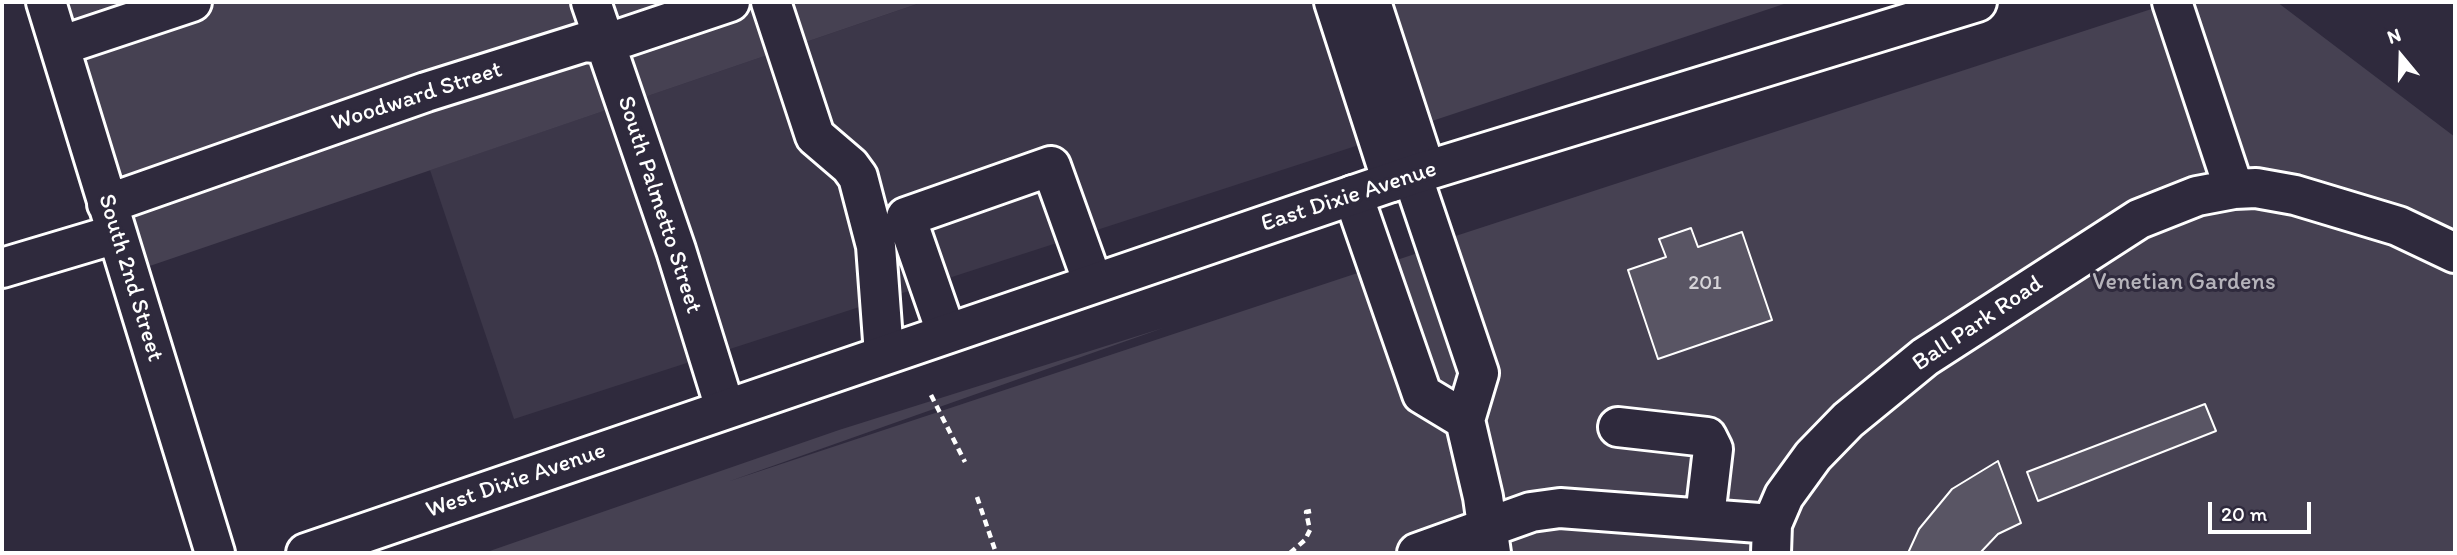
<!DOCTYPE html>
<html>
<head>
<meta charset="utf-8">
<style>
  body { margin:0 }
  #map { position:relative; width:2457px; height:555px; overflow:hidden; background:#2f2a3d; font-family:Itim,sans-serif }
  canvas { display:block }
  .frame { position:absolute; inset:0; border:4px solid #fff; pointer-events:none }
  .north { position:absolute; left:2366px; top:21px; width:70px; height:70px; -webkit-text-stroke:5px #2f2a3d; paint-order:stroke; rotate:341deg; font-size:19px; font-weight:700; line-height:28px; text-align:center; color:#fff }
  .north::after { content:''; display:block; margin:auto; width:24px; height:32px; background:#fff; clip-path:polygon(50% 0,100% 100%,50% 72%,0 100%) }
  .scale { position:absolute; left:2208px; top:502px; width:103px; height:32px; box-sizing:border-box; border:4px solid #fff; border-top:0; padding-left:9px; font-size:21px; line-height:24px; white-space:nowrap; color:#fff; -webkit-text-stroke:5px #2f2a3d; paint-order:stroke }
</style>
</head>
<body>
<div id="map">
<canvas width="2457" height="555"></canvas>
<div class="frame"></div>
<div class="north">N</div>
<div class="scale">20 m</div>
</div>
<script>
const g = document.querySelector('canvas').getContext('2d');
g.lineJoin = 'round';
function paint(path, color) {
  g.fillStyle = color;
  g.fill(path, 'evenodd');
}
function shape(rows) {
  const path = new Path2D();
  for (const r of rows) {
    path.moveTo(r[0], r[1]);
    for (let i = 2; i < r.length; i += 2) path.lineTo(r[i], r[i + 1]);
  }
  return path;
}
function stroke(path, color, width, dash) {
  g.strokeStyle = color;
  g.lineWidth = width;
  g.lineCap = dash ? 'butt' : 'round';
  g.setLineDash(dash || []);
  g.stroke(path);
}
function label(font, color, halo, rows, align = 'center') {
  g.font = font + ' Itim,sans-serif';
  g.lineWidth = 6;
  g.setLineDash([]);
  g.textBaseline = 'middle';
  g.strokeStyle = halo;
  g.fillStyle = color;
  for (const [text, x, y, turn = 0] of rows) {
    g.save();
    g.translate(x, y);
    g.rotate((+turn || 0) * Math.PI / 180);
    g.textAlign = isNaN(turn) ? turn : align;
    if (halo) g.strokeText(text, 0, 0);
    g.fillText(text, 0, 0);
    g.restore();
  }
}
paint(shape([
  [923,2,1314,2,1362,144,514,419,430,170]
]), '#3c3749');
paint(shape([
  [47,2,923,2,138,270],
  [1390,2,1790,2,1429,122],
  [2173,2,2277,2,2455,137,2455,553,484,553,839,430,1163,328,730,481,1430,249,1428,245]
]), '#464152');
const building = shape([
  [1691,228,1698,247,1742,232,1772,320,1658,359,1628,270,1666,257,1659,239,1691,228],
  [2205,404,2216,431,2038,501,2027,472,2205,404],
  [1998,461,2021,523,1998,534,1980,553,1908,553,1919,529,1952,489,1998,461]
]);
paint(building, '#595564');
stroke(building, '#fff', 2);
const minor = shape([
  [46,2,215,553],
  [591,2,676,250,725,408],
  [771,2,815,136,850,166,858,177,876,246,884,354],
  [1334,2,1392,182],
  [1371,2,1426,171],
  [2172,2,2234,189],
  [60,46,192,2],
  [1412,175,1479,373,1465,420,1483,497,1491,553],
  [1353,195,1422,394,1465,420],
  [107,204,426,92,585,42,605,44,730,2],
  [2,268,116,234],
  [946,332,906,217,1051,166,1093,283],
  [1618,427,1707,437,1713,449,1705,517],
  [1417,553,1531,512,1560,508,1772,524],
  [1771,553,1772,524,1784,496,1813,456,1848,420,1925,357,2139,219,2197,196,2234,189,2256,188,2295,195,2398,226,2455,253]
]);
const major = shape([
  [306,553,1412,175,1977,2]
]);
stroke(minor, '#fff', 44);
stroke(major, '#fff', 44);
stroke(shape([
  [931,395,965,462],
  [977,497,996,553],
  [1290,553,1305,540,1310,530,1306,512,1311,511]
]), '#fff', 4.5, [7, 5]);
stroke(minor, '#2f2a3d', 38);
stroke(major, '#2f2a3d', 38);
label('21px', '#d6d4d8', null, [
  ["201",1705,284]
]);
label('24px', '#fff', '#2f2a3d', [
  ["Woodward Street",417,97,-18],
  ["East Dixie Avenue",1349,197,-18],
  ["South Palmetto Street",659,205,72],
  ["South 2nd Street",130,278,73],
  ["Ball Park Road",1978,324,-34],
  ["West Dixie Avenue",516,481,-19]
]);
label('24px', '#b5b3ba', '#2f2a3d', [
  ["Venetian Gardens",2184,283]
]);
</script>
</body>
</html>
